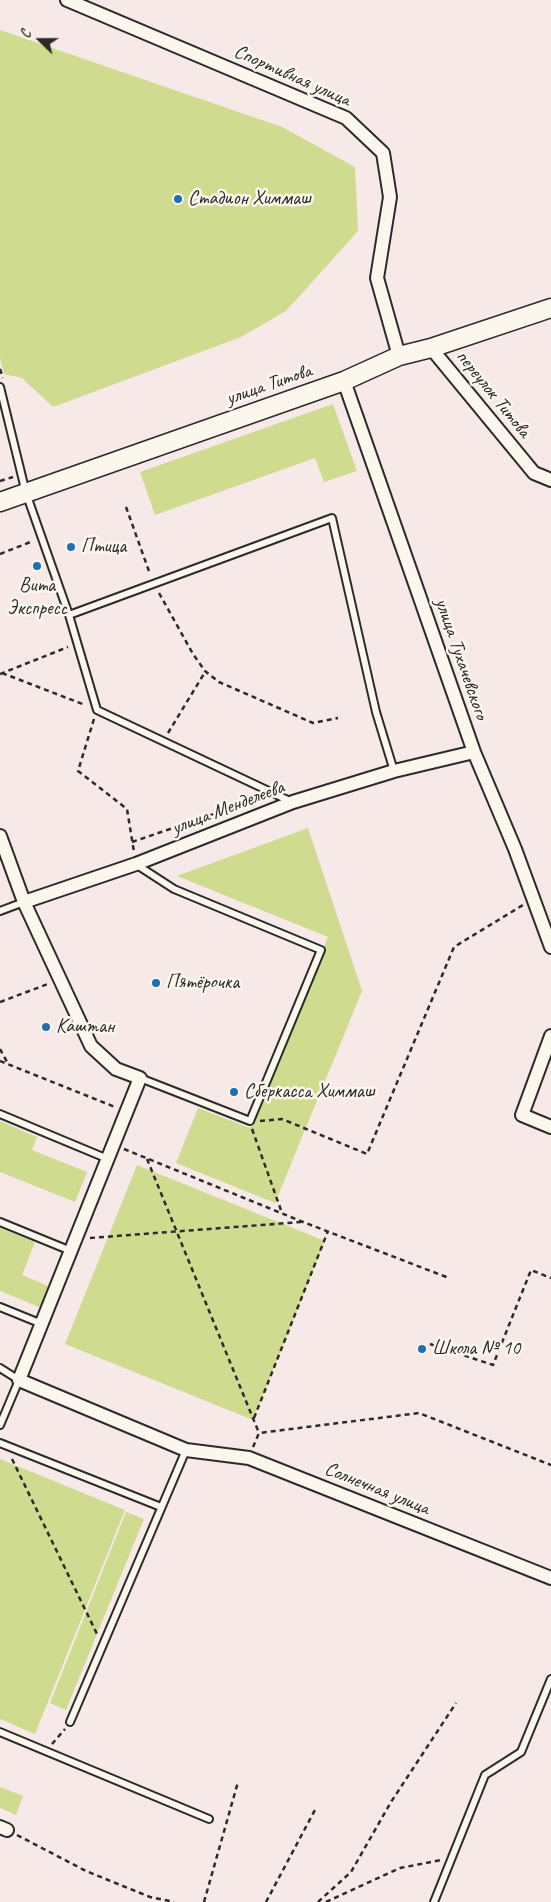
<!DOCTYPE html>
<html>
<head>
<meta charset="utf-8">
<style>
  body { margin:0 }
  #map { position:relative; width:551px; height:1902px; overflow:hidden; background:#f6e9e7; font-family:Caveat,sans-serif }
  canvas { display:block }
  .north { position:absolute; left:15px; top:15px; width:50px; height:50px; -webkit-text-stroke:4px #fbf7ec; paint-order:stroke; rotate:292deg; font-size:14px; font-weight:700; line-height:20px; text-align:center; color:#2b2b2b }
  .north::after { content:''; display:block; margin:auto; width:18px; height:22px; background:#2b2b2b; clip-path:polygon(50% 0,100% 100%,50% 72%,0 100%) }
</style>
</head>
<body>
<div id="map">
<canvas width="551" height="1902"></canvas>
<div class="north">С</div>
</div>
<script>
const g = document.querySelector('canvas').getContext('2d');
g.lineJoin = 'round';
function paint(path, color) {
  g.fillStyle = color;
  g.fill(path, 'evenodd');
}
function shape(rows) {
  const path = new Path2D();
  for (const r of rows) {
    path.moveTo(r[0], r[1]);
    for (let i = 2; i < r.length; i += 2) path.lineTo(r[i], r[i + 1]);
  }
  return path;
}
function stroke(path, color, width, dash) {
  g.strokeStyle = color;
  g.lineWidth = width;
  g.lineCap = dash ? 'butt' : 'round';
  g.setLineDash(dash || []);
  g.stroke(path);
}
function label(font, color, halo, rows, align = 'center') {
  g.font = font + ' Caveat,sans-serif';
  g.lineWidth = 5;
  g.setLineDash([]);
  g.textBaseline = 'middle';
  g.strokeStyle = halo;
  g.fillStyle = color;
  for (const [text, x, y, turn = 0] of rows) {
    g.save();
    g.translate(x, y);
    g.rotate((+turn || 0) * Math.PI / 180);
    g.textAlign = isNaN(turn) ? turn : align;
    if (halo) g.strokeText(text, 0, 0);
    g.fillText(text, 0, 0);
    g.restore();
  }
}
paint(shape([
  [0,30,282,127,355,167,358,231,286,311,241,337,53,407,22,378,4,374,0,358],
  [333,404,357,471,324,482,315,458,155,515,140,472],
  [308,828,362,991,275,1203,176,1163,198,1108,250,1128,328,937,177,876],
  [0,1121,37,1137,32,1150,87,1172,75,1202,0,1172],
  [137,1165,325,1241,253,1420,65,1344],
  [0,1228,35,1242,22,1275,50,1287,42,1308,0,1291],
  [0,1459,125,1510,35,1734,0,1719],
  [126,1512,144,1519,66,1710,50,1703],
  [0,1787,23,1796,16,1815,0,1808]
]), '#cfdb8f');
const lane = shape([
  [0,387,26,493,69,615,97,710,292,802],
  [69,615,332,518,376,712,394,771],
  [137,865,174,889,321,950,250,1121,140,1078],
  [0,911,24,902],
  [0,1114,108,1159],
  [0,1222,71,1251],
  [0,1307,42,1324],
  [0,1368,19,1380,0,1425],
  [0,1443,161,1507],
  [70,1722,186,1450],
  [0,1732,209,1819],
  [434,1902,485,1775,521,1752,551,1679]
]);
const street = shape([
  [67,0,346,118,383,153,390,197,377,278,399,356],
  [431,348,534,473,551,480],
  [344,381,474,752,515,849,551,947],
  [0,836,24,902,91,1046,116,1069,140,1078,19,1380,186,1450,249,1458,551,1578],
  [24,902,136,864,293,802,394,771,474,752],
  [551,1036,522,1115,551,1127],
  [0,1827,7,1830]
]);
const secondary = shape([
  [0,502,344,381,399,356,431,348,551,308]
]);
stroke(lane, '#2b2b2b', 10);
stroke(street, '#2b2b2b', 16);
stroke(secondary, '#2b2b2b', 21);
stroke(shape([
  [0,369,3,378],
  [0,481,13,477],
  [126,507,150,574],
  [0,554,33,541],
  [159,593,193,654,205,671,219,682,313,723,338,718],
  [2,673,85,705],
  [0,674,68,647],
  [94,719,78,771,127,809,134,852],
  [168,733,205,672],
  [132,842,261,798],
  [0,1002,48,984],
  [0,1049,7,1062],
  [0,1061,115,1107],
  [260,1121,282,1119,367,1154,454,947,523,905],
  [252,1129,282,1213],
  [124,1149,303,1222,449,1278],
  [147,1159,259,1433],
  [90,1238,301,1222],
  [430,1344,493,1365,531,1270,551,1278],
  [254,1418,328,1231],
  [253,1447,259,1433,419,1413,551,1465],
  [12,1459,97,1634],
  [52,1744,65,1729],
  [17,1835,86,1871,150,1897,174,1902],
  [204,1902,238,1782],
  [266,1902,316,1808],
  [318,1902,351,1872,391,1802,456,1703],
  [326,1902,400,1868,441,1860]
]), '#2b2b2b', 2.5, [5, 4]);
stroke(lane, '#fbf7ec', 6);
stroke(street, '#fbf7ec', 12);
stroke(secondary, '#fbf7ec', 18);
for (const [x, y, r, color] of [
  [178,199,5,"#1f6fb2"],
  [71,547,5,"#1f6fb2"],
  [37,566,5,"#1f6fb2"],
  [156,983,5,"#1f6fb2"],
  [46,1027,5,"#1f6fb2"],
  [234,1092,5,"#1f6fb2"],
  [422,1349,5,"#1f6fb2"]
]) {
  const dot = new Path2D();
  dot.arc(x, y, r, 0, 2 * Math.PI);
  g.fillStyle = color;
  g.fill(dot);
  stroke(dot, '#fbf7ec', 2);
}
label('20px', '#2b2b2b', '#fbf7ec', [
  ["Спортивная улица",292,76,24],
  ["улица Титова",269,385,-19],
  ["переулок Титова",493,394,51],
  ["улица Тухачевского",461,659,71],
  ["улица Менделеева",228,808,-21],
  ["Солнечная улица",377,1489,22]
]);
label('20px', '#2b2b2b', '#fbf7ec', [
  ["Стадион Химмаш",188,199],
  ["Птица",81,547],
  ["Вита",37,586,"center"],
  ["Экспресс",37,609,"center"],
  ["Пятёрочка",166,983],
  ["Каштан",56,1027],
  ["Сберкасса Химмаш",244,1092],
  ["Школа № 10",432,1349]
], 'left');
</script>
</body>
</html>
